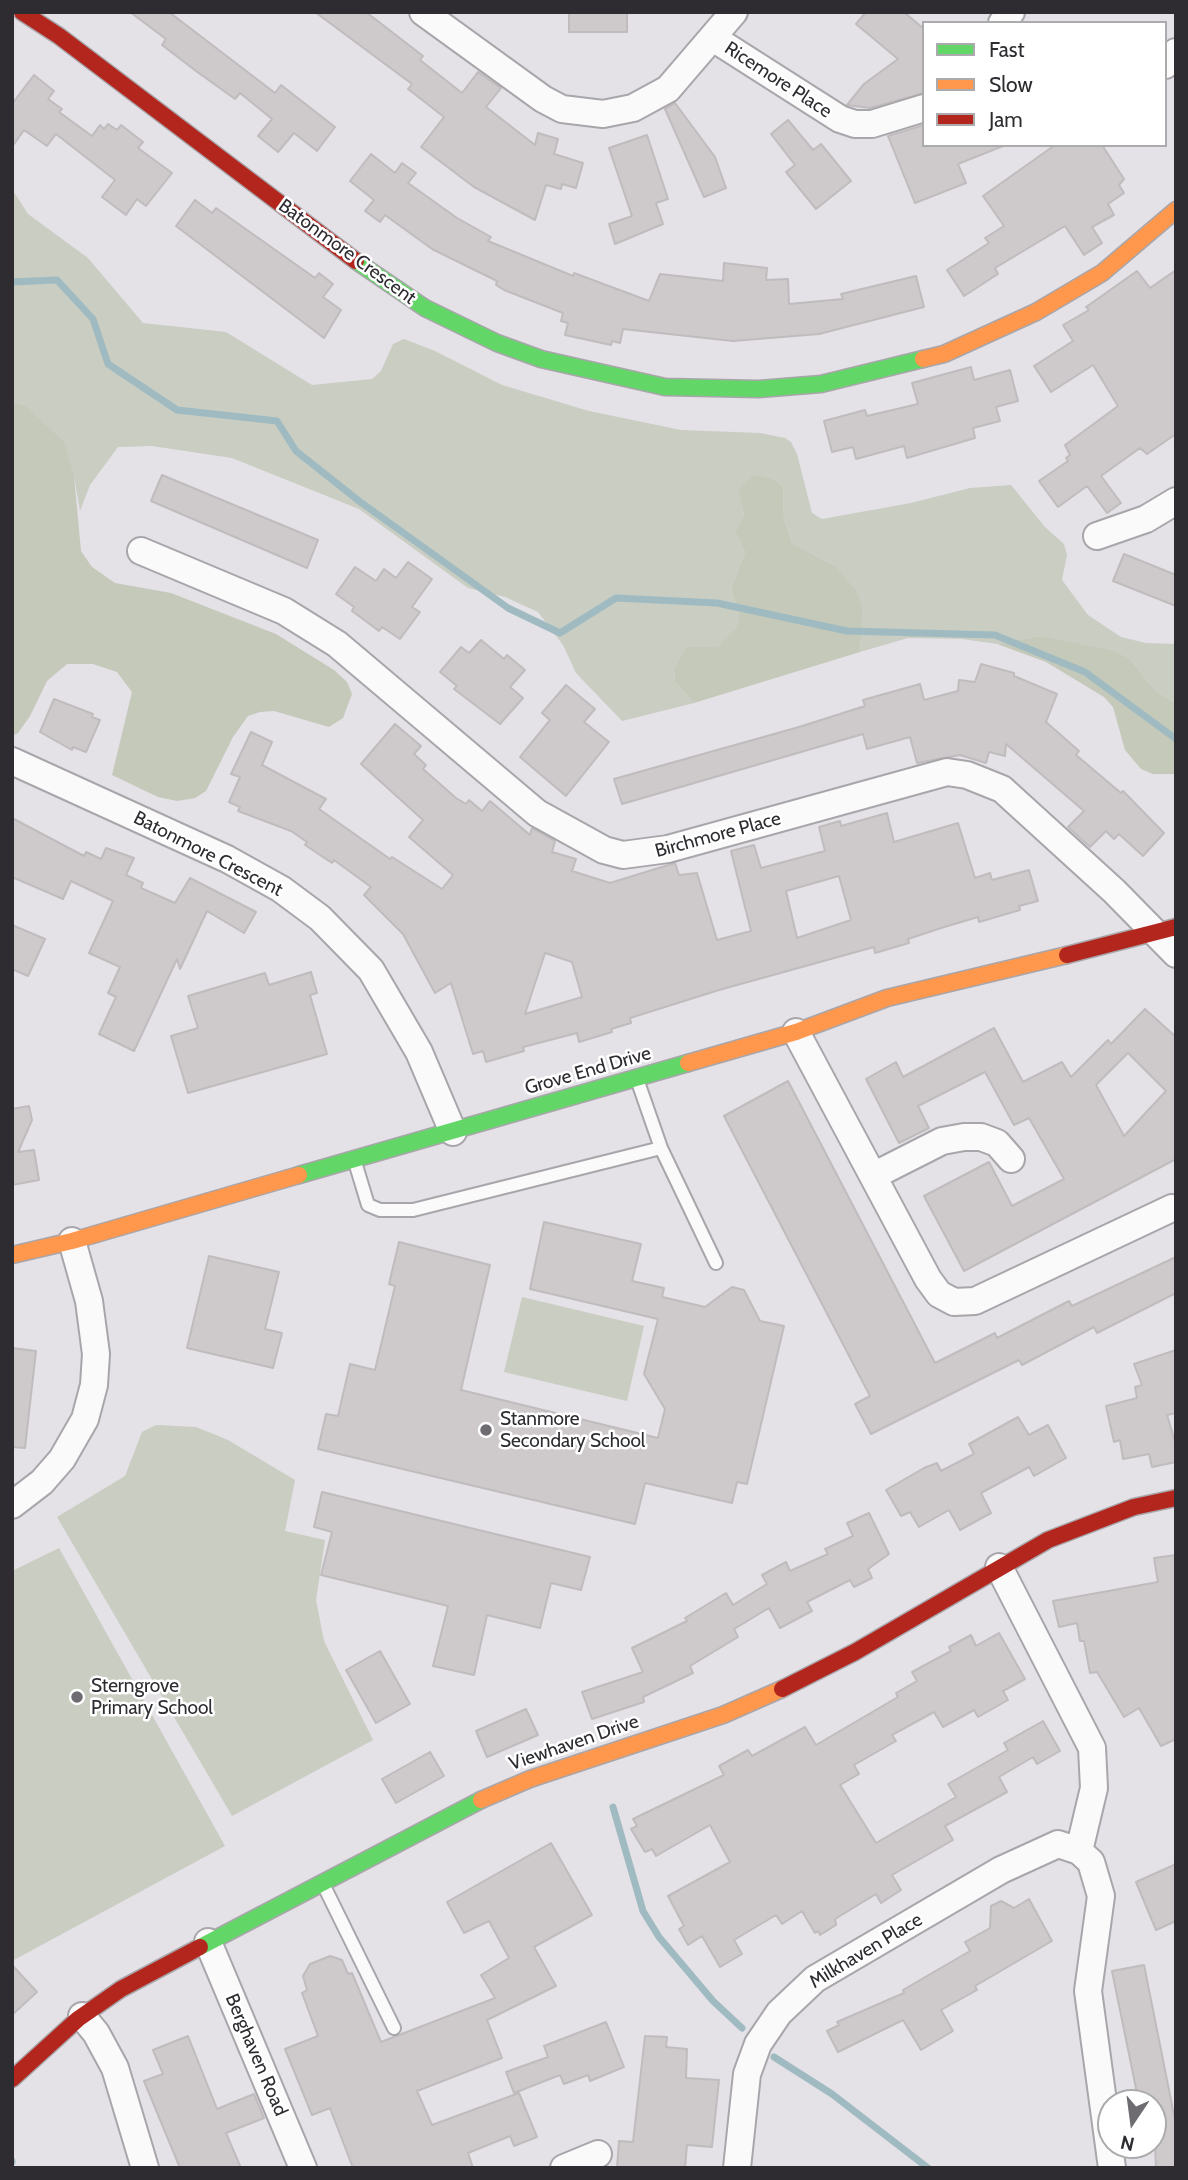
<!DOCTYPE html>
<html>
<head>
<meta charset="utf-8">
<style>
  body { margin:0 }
  #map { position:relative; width:1188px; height:2180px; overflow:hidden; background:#e4e1e7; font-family:Cabin,sans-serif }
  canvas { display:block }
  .frame { position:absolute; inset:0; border:14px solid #2e2c31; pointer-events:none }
  .legend { position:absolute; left:922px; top:21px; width:245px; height:126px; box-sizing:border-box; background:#fff; border:2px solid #ababad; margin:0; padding:9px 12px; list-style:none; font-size:21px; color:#2e2c31 }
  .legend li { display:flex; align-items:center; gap:14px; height:35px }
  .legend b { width:35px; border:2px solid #ababad }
  .north { position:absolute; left:1097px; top:2089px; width:70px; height:70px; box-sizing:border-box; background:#fff; border:2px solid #ababad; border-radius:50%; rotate:193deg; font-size:19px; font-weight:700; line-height:28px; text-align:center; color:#2e2c31 }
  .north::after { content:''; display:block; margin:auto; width:24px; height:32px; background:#6e6b71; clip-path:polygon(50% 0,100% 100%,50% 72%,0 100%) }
</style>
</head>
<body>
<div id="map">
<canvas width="1188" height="2180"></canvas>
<div class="frame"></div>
<ul class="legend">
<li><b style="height:9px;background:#63d668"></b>Fast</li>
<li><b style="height:9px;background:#ff974d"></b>Slow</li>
<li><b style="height:9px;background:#b3261e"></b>Jam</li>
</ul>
<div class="north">N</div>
</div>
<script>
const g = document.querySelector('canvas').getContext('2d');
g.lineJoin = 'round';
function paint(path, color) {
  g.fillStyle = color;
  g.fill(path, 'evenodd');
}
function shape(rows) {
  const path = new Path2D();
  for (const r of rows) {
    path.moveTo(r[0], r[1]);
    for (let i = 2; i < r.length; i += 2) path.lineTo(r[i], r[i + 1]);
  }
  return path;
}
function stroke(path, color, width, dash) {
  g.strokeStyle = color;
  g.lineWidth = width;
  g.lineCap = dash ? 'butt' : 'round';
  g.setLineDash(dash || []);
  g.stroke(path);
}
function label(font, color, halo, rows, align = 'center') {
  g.font = font + ' Cabin,sans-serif';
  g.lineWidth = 5;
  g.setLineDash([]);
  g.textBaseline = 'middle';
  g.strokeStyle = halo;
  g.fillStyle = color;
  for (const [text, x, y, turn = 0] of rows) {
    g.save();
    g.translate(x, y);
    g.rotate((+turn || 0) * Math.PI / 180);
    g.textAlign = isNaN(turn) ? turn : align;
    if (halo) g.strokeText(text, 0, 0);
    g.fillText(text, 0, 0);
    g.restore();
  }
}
paint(shape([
  [12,189,28,214,88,258,143,323,226,332,312,385,372,379,381,371,393,344,404,339,435,351,502,385,589,411,681,430,760,433,785,438,791,442,797,454,812,513,822,519,911,503,970,488,1011,485,1045,527,1064,544,1067,555,1062,580,1088,615,1121,637,1146,643,1176,644,1176,704,1155,690,1130,659,1039,636,997,644,962,639,908,638,860,652,863,608,835,566,792,543,784,519,783,488,738,490,744,515,735,531,745,552,731,589,739,615,736,630,717,647,688,647,674,669,675,682,694,703,622,721,576,673,563,645,538,612,505,597,468,588,359,509,232,458,152,446,118,447,90,485,80,511,74,476,24,405,12,402],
  [522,1297,644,1326,627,1401,504,1372],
  [156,1425,196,1427,228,1440,295,1480,285,1531,325,1540,316,1600,324,1641,373,1740,232,1816,57,1517,125,1476,142,1432],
  [59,1548,225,1846,12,1961,12,1571]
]), '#c9cdc2');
paint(shape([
  [12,402,24,405,64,442,74,476,81,551,92,567,115,583,171,593,276,634,334,670,347,682,352,694,343,718,329,727,274,711,260,712,248,716,233,737,206,791,195,798,177,801,158,797,112,775,132,692,117,672,93,664,67,664,47,681,30,716,18,733,12,736],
  [754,475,774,480,783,488,784,519,792,543,835,566,856,591,863,608,860,652,694,703,675,682,674,669,687,647,717,647,736,629,739,615,731,589,745,552,735,531,744,515,738,490],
  [1039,636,1110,650,1130,659,1155,690,1176,704,1176,774,1153,774,1141,769,1125,750,1113,707,1104,697,1046,662,997,644]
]), '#c4c9ba');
stroke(shape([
  [12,282,57,280,93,319,108,364,177,410,277,421,296,451,359,501,508,608,560,633,616,598,717,603,847,631,995,635,1085,672,1176,739],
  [613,1807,643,1911,659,1937,713,2001,742,2028],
  [774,2057,832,2094,928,2168],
  [12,2161,12,2162]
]), '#9fbbc1', 7);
const building = shape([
  [130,12,169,12,275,93,281,85,335,127,317,151,294,133,278,152,258,136,272,119,240,93,235,99,196,71,162,45,166,39,130,12],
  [315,12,366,12,423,56,420,60,462,93,478,72,501,88,486,107,535,145,538,133,558,139,554,154,583,163,576,188,562,184,561,189,546,185,535,220,474,187,421,147,444,117,408,89,412,84,315,12],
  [569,12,627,12,627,32,569,32,569,12],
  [866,12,904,12,924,29,924,93,870,108,847,105,864,84,898,59,856,24,866,12],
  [34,75,54,91,48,99,62,109,59,112,92,136,100,125,104,129,108,124,117,130,121,125,143,142,138,148,172,173,146,206,137,199,126,215,102,197,115,180,56,134,47,146,24,130,12,147,12,104,34,75],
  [675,103,715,157,726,188,704,197,665,109,675,103],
  [788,120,813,150,821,144,851,181,816,209,786,172,795,165,771,134,788,120],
  [924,125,924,145,1003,146,958,164,966,183,915,203,888,136,924,125],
  [647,135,668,199,656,203,663,224,615,244,609,224,632,216,609,148,647,135],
  [1055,145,1102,145,1124,179,1119,185,1124,193,1108,204,1114,215,1092,227,1102,243,1084,255,1065,226,995,268,998,274,964,296,947,270,989,243,985,238,1004,226,983,196,1055,145],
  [371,154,395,173,402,163,416,173,408,183,457,218,491,237,488,241,573,276,574,273,649,301,660,274,723,281,724,263,767,268,766,280,788,279,789,304,843,299,841,294,916,276,924,307,819,334,733,341,623,329,620,343,612,341,611,345,565,335,568,323,561,321,563,313,504,290,496,285,497,281,432,249,385,215,380,222,365,211,374,200,350,181,371,154],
  [195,200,212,213,216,208,315,278,319,273,333,284,323,297,341,310,324,338,176,226,195,200],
  [1176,270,1176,434,1147,454,1140,448,1101,476,1121,503,1107,513,1087,486,1058,507,1039,481,1068,461,1066,458,1070,455,1065,445,1118,406,1093,365,1051,392,1034,366,1073,341,1063,325,1089,310,1086,307,1137,271,1150,288,1176,270],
  [971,367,974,380,1010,370,1018,401,996,407,1000,421,973,428,975,438,907,458,904,446,856,459,853,447,832,452,824,421,865,410,867,416,918,404,912,383,971,367],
  [162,475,318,540,307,568,151,501,162,475],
  [1124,554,1176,575,1176,606,1113,581,1124,554],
  [408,562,432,579,412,607,420,612,400,639,382,627,379,631,352,611,354,607,336,594,355,567,376,581,384,569,396,578,408,562],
  [481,640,504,659,507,655,525,670,510,687,523,698,500,724,454,689,457,686,440,672,461,647,469,653,481,640],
  [981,664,1014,673,1014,676,1057,694,1046,722,1079,751,1076,755,1121,793,1123,791,1164,833,1143,856,1119,834,1114,839,1106,831,1090,847,1068,827,1084,811,1006,744,1005,756,989,752,986,763,960,755,917,763,910,737,867,749,863,734,622,804,614,779,799,727,865,706,863,700,920,684,924,700,958,691,959,680,975,682,981,664],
  [566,685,595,709,584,722,609,742,566,796,520,757,550,720,542,713,566,685],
  [54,699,93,714,92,717,100,720,86,752,73,747,72,750,40,732,54,699],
  [395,724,421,746,414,754,426,765,423,769,456,798,466,804,469,800,482,811,490,801,530,835,532,828,555,841,552,852,576,859,572,871,610,883,675,863,679,875,697,873,717,940,751,931,731,851,754,845,761,868,825,851,819,827,840,821,841,826,887,813,894,842,958,823,975,878,990,873,992,880,1029,870,1038,901,1019,906,1020,910,979,922,978,917,941,928,908,939,909,943,875,953,874,947,719,990,630,1018,631,1023,611,1029,612,1032,579,1042,577,1033,523,1047,524,1051,486,1062,483,1051,473,1054,451,983,435,993,403,934,364,895,371,887,334,860,332,863,305,845,307,842,291,831,238,811,240,807,229,802,240,777,231,774,251,732,272,742,262,765,326,799,319,809,390,859,392,857,442,889,453,875,409,837,423,820,361,764,395,724],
  [839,876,851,920,797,938,786,891,839,876],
  [545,953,572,962,582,997,525,1014,545,953],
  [12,818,84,856,86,852,101,859,106,848,134,858,126,875,143,883,141,888,175,903,190,878,256,912,244,933,207,911,180,969,177,959,134,1051,99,1034,116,997,108,993,120,967,89,953,113,901,71,881,63,899,12,877,12,818],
  [12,925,45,939,28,976,12,969,12,925],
  [311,972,317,993,310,995,327,1054,188,1093,171,1036,198,1028,188,996,265,973,269,985,311,972],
  [1145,1009,1176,1037,1176,1159,964,1271,924,1196,989,1162,1012,1206,1064,1179,1029,1118,1014,1125,985,1072,918,1106,929,1128,899,1143,866,1079,896,1062,903,1077,994,1028,1023,1082,1062,1062,1071,1077,1108,1040,1111,1044,1145,1009],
  [1128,1053,1166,1091,1124,1136,1096,1085,1128,1053],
  [788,1081,935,1363,995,1333,997,1338,1069,1301,1072,1306,1176,1257,1176,1293,1097,1333,1094,1327,1022,1365,1019,1360,871,1434,855,1404,870,1396,724,1116,788,1081],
  [29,1106,32,1120,18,1152,34,1150,39,1180,12,1185,12,1109,29,1106],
  [544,1222,641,1244,632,1281,664,1288,662,1297,705,1307,732,1287,744,1290,760,1321,784,1326,747,1484,737,1482,732,1503,645,1483,635,1524,318,1449,326,1414,338,1416,350,1364,375,1370,395,1286,389,1284,399,1242,490,1265,461,1390,658,1438,665,1409,644,1374,658,1319,530,1289,544,1222],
  [209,1256,279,1272,265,1329,282,1333,273,1368,187,1348,209,1256],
  [12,1348,36,1351,25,1448,12,1447,12,1348],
  [1176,1350,1176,1413,1167,1415,1176,1445,1176,1462,1152,1467,1149,1454,1123,1459,1120,1440,1114,1442,1106,1406,1137,1398,1135,1387,1142,1385,1134,1364,1176,1350],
  [1018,1417,1029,1435,1048,1425,1066,1458,1034,1476,1029,1467,981,1493,991,1513,960,1530,949,1510,919,1527,910,1512,901,1516,886,1490,924,1468,937,1463,941,1471,974,1454,969,1444,1018,1417],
  [322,1492,590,1557,581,1590,551,1583,540,1628,487,1615,474,1675,433,1666,448,1606,321,1575,332,1532,314,1527,322,1492],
  [869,1513,889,1554,868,1569,872,1578,854,1587,850,1580,807,1602,812,1611,780,1628,769,1608,734,1629,738,1637,690,1666,693,1673,643,1697,644,1702,592,1719,582,1692,643,1672,632,1648,687,1621,685,1618,726,1593,733,1605,767,1584,762,1575,786,1562,790,1571,828,1554,825,1549,853,1536,847,1523,869,1513],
  [1176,1555,1176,1739,1161,1746,1139,1708,1124,1717,1097,1672,1090,1673,1084,1641,1080,1641,1077,1623,1059,1627,1053,1601,1158,1582,1154,1558,1176,1555],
  [999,1633,1025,1679,1003,1691,1008,1700,978,1717,974,1710,943,1727,934,1712,892,1735,896,1741,854,1765,859,1774,840,1785,876,1843,956,1797,948,1784,1008,1750,1004,1743,1043,1721,1060,1751,1037,1764,1033,1757,999,1777,1007,1792,945,1826,953,1840,892,1875,901,1890,881,1903,876,1894,835,1919,836,1925,820,1935,818,1931,815,1933,802,1911,782,1924,776,1915,734,1940,742,1954,720,1967,702,1936,688,1945,679,1929,684,1926,668,1896,730,1862,710,1825,656,1856,652,1849,645,1852,631,1829,637,1826,633,1819,724,1775,719,1766,748,1750,752,1756,805,1727,816,1745,898,1697,896,1693,917,1681,912,1672,951,1651,949,1647,971,1635,976,1646,999,1633],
  [380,1651,410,1704,376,1723,346,1670,380,1651],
  [526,1709,538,1735,487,1757,476,1731,526,1709],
  [430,1752,444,1776,396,1803,382,1779,430,1752],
  [551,1843,592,1915,534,1947,556,1986,487,2020,502,2058,417,2091,432,2125,519,2093,537,2137,514,2146,510,2136,468,2153,473,2168,353,2168,330,2108,312,2115,285,2049,318,2036,302,1993,307,1990,303,1976,310,1964,330,1956,342,1960,348,1974,352,1973,381,2042,495,1998,481,1975,509,1958,489,1921,464,1933,447,1902,551,1843],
  [1176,1864,1176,1921,1156,1930,1136,1882,1176,1864],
  [1029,1899,1052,1941,975,1986,977,1990,941,2010,953,2031,921,2050,903,2020,838,2052,827,2031,839,2025,837,2022,904,1993,903,1990,970,1951,965,1942,990,1928,991,1906,1001,1901,1014,1908,1029,1899],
  [12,1965,37,1992,12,2015,12,1965],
  [1144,1965,1176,2125,1176,2168,1156,2168,1153,2103,1139,2103,1112,1971,1144,1965],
  [606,2022,624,2067,590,2081,588,2075,564,2084,560,2075,514,2093,506,2072,548,2057,544,2046,606,2022],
  [188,2036,217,2109,254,2094,264,2118,226,2133,241,2168,180,2168,144,2081,163,2074,153,2050,188,2036],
  [645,2036,667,2037,666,2047,687,2049,686,2078,719,2080,712,2147,687,2145,685,2168,617,2168,619,2141,633,2142,645,2036]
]);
paint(building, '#cecacc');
stroke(building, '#c0bcbe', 2);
const lane = shape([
  [661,1148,716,1263],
  [355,1162,368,1205,380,1210,413,1210,661,1148,638,1082],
  [324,1886,394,2028]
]);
const street = shape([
  [423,12,543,99,562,109,603,114,633,108,668,89,734,12],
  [1002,23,1011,12],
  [713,38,840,119,855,124,872,124,924,108],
  [1165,65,1176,52],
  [1097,536,1146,519,1176,501],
  [141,551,284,611,337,644,537,813,604,850,623,855,668,849,947,772,967,775,1002,789,1114,891,1176,954],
  [12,761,227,859,281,889,320,918,371,970,419,1052,453,1132],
  [796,1032,928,1279,939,1294,954,1302,975,1301,1172,1208],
  [873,1176,942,1141,964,1137,981,1137,997,1143,1011,1159],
  [12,1505,42,1482,62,1459,85,1419,94,1385,96,1354,89,1301,72,1241],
  [999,1567,1092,1748,1094,1788,1079,1851],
  [208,1942,303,2168],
  [82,2016,96,2033,115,2068,145,2168],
  [564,2168,598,2154],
  [737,2168,747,2074,758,2044,779,2013,815,1979,1001,1870,1058,1844,1079,1851,1091,1862,1101,1896,1088,1991,1112,2168]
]);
const fast = shape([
  [356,261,425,308,497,343,541,359,665,387,759,389,821,384,923,359],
  [299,1175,688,1063],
  [200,1947,481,1800]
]);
const slow = shape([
  [923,359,944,354,1036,312,1102,273,1176,210],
  [688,1063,796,1032,887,998,1067,955],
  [12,1255,72,1241,299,1175],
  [481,1800,530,1779,723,1715,782,1689]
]);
const jam = shape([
  [22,12,59,36,356,261],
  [1067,955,1176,927],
  [782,1689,855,1652,1048,1540,1134,1507,1176,1498],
  [12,2079,78,2019,121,1989,200,1947]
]);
stroke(lane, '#a8a6aa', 16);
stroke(street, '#a8a6aa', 30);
stroke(fast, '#a8a6aa', 19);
stroke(slow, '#a8a6aa', 19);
stroke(jam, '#a8a6aa', 19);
stroke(lane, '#fbfafb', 12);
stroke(street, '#fbfafb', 26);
stroke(fast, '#63d668', 16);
stroke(slow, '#ff974d', 16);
stroke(jam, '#b3261e', 16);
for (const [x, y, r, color] of [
  [486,1430,7,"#6e6b71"],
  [77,1697,7,"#6e6b71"]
]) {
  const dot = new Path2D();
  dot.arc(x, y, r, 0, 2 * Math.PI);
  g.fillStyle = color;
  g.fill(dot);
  stroke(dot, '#fff', 2.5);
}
label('19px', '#2e2c31', '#fff', [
  ["Ricemore Place",778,80,33],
  ["Batonmore Crescent",347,252,36],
  ["Birchmore Place",718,835,-15],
  ["Batonmore Crescent",208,854,27],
  ["Grove End Drive",588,1071,-16],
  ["Viewhaven Drive",574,1743,-19],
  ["Milkhaven Place",866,1951,-31],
  ["Berghaven Road",256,2055,67]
]);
label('19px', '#2e2c31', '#fff', [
  ["Stanmore",500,1419],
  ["Secondary School",500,1441],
  ["Sterngrove",91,1686],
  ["Primary School",91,1708]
], 'left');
</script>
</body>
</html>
